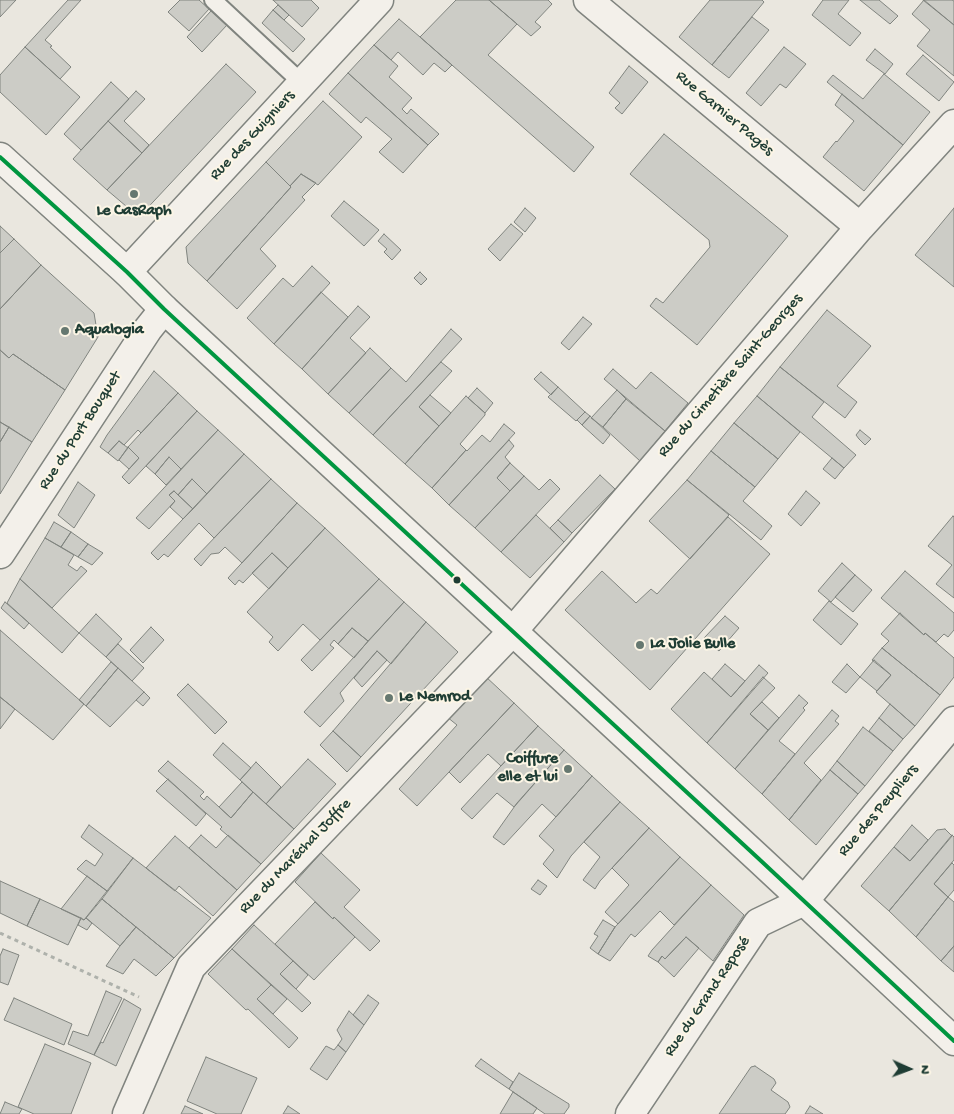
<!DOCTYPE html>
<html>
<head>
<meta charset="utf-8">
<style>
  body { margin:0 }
  #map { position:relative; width:954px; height:1114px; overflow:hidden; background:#eae7df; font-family:"Gochi Hand",sans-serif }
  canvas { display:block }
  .north { position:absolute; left:884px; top:1044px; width:50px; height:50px; -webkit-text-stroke:4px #fcf5e5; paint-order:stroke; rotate:92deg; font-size:14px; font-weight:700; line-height:20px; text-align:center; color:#1f3d34 }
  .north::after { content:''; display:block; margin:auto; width:18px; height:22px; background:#1f3d34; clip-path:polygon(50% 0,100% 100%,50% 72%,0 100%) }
</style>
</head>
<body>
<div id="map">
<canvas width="954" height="1114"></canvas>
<div class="north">N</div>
</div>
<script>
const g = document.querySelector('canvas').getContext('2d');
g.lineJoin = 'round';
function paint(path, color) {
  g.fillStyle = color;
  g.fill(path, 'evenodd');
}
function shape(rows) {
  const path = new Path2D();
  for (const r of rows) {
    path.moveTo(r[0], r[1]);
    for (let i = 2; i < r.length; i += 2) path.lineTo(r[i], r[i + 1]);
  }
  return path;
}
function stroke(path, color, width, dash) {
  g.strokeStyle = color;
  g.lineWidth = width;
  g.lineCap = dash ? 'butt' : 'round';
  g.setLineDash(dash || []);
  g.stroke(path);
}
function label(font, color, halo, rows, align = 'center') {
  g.font = font + ' "Gochi Hand",sans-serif';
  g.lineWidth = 4;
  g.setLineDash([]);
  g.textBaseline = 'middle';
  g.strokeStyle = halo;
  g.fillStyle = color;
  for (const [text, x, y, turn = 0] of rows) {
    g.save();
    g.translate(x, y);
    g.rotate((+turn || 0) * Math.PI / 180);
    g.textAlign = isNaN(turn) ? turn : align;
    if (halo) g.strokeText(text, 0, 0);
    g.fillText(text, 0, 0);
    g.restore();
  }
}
const building = shape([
  [0,0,16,0,0,17,0,0],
  [68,0,81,0,45,40,52,46,50,47,71,67,60,79,25,47,68,0],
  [180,0,199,0,209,9,189,31,168,12,180,0],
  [273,0,311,0,319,8,302,27,273,0],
  [456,0,489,0,517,24,488,55,594,147,574,172,420,37,456,0],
  [489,0,548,0,552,4,535,22,541,27,531,36,489,0],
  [710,0,762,0,764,2,712,65,679,37,710,0],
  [823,0,849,0,838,14,861,33,850,46,812,15,823,0],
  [860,0,879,0,898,16,890,24,860,0],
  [923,0,952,0,954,1,954,25,923,0],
  [924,0,954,25,954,76,917,46,930,30,912,14,924,0],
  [278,5,289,15,284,20,273,10,278,5],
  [273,10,305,39,293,52,262,23,273,10],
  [211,11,227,25,202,52,187,37,211,11],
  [752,17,769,30,729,78,712,65,752,17],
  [399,19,420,37,452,65,445,72,434,63,423,75,398,52,391,60,374,45,399,19],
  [374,45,398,66,389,77,412,98,402,109,407,114,411,109,439,134,428,145,348,73,374,45],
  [25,47,80,97,46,135,0,92,0,75,25,47],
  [784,47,806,64,786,88,780,84,761,106,746,93,784,47],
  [875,49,893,64,885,74,866,60,875,49],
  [923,55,954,82,939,101,906,74,923,55],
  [226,64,256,92,139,217,107,190,226,64],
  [629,66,648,82,622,114,615,108,620,103,609,93,629,66],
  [348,73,428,145,403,173,379,152,392,139,366,117,361,123,329,94,348,73],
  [884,74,930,112,903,145,827,82,833,75,863,99,884,74],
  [111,82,129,99,81,150,64,134,111,82],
  [136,91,145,99,124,121,149,145,142,153,108,121,136,91],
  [842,94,903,145,864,191,823,157,836,141,837,142,854,121,835,105,842,94],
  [323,101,362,137,318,185,301,174,290,186,266,162,323,101],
  [108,121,142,153,107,190,73,159,108,121],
  [664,134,788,236,697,345,650,306,656,298,663,303,710,247,709,240,630,174,664,134],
  [266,162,291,187,207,281,188,263,186,247,266,162],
  [301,174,316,183,302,197,305,200,260,249,276,266,237,309,207,281,291,187,290,186,301,174],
  [344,201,379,230,364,246,331,216,344,201],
  [525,208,536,218,525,232,514,222,525,208],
  [954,208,954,287,915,255,954,208],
  [511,224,523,234,500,261,488,249,511,224],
  [0,226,14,239,0,253,0,226],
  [384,234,401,250,392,260,384,252,387,249,378,241,384,234],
  [14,239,41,265,0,309,0,253,14,239],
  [41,265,94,313,98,337,65,390,13,354,9,358,0,350,0,309,41,265],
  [312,266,330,283,274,344,247,318,283,278,293,287,312,266],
  [420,272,427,279,421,285,414,278,420,272],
  [321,292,348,317,302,369,274,344,321,292],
  [358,306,370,317,350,338,366,353,328,394,302,369,358,306],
  [827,310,871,346,837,386,857,402,845,418,780,367,827,310],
  [583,317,592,324,569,350,561,343,583,317],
  [451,329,462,339,373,435,349,413,391,368,406,382,451,329],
  [370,348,391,368,349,413,328,394,370,348],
  [0,350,9,358,13,354,65,390,32,442,0,422,0,350],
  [441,362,452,371,419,407,439,426,405,464,373,435,441,362],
  [780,367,824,402,812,417,856,455,844,468,757,396,780,367],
  [613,369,636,389,651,372,688,403,665,431,604,379,613,369],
  [154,371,178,393,141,433,138,430,124,445,119,441,108,453,100,447,107,435,154,371],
  [541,372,558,387,551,395,534,379,541,372],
  [558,387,585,412,576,421,548,397,558,387],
  [477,388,493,403,485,413,468,398,477,388],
  [617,390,626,399,603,427,591,418,617,390],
  [178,393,197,411,129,484,122,477,139,458,128,447,178,393],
  [430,395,451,413,439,426,419,407,430,395],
  [466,396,485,413,485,415,460,444,466,450,432,488,405,464,466,396],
  [757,396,800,432,778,459,734,423,757,396],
  [626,399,665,431,640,461,603,427,626,399],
  [197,411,218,430,181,469,169,457,155,474,146,466,197,411],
  [585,412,590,416,582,425,577,420,585,412],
  [590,416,610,435,603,444,582,425,590,416],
  [0,422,9,427,0,442,0,422],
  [734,423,778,459,755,487,711,451,734,423],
  [504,424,515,433,449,505,432,488,466,450,467,451,482,435,490,442,504,424],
  [9,427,32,442,0,494,0,442,9,427],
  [218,430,244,454,207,494,192,479,178,495,174,491,169,495,175,501,149,529,136,518,218,430],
  [860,430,871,439,865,445,859,439,856,435,860,430],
  [509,440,514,446,505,457,510,463,497,478,510,491,475,528,449,505,509,440],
  [119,441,128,448,118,461,108,453,119,441],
  [128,447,139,458,129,469,119,460,128,447],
  [711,451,755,487,743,501,772,526,761,540,687,480,711,451],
  [244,454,271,479,214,538,199,523,168,557,164,554,158,560,151,553,244,454],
  [169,457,181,469,166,485,155,474,169,457],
  [832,458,844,468,835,479,823,469,832,458],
  [510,463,524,476,510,491,497,478,510,463],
  [600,475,615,489,572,533,558,520,600,475],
  [524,476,539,490,550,479,560,489,501,552,475,528,524,476],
  [192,479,207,494,193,509,178,495,192,479],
  [271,479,297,503,242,563,225,547,219,553,211,554,201,566,194,559,271,479],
  [687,480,729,515,690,559,649,521,687,480],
  [78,482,95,495,74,528,58,515,78,482],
  [174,491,193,509,183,519,170,507,175,501,169,495,174,491],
  [806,491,820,503,801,526,788,514,806,491],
  [297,503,325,528,288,568,272,553,243,583,239,580,235,585,228,578,297,503],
  [536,515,564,542,530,578,501,552,536,515],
  [953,516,954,517,954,598,936,584,952,565,928,546,953,516],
  [728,517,770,554,650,690,565,610,602,571,636,603,651,589,657,594,728,517],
  [558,520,572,533,564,542,550,528,558,520],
  [54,522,71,532,61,547,45,538,54,522],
  [325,528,379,579,320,640,303,624,278,651,269,642,273,637,247,612,325,528],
  [71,532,88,544,78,557,61,547,71,532],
  [45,538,74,555,68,565,77,571,81,566,87,571,52,608,20,579,45,538],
  [88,544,103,553,92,565,78,557,88,544],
  [272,553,288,568,269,589,252,573,272,553],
  [842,563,855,575,831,602,818,591,842,563],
  [905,571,954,613,954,630,948,637,944,634,936,642,925,633,924,635,881,598,905,571],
  [855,575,872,590,853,612,835,597,855,575],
  [20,579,79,633,62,653,7,603,20,579],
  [379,579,404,602,368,641,352,628,338,644,334,640,330,645,334,648,312,671,301,660,379,579],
  [829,601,858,624,841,645,813,620,829,601],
  [5,602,29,623,24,629,1,608,5,602],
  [404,602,426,622,391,664,377,651,340,693,344,701,320,727,304,712,404,602],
  [900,613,924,635,925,633,954,658,954,677,940,695,882,648,889,641,881,634,900,613],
  [96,614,122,639,106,657,79,633,96,614],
  [725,616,739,628,719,651,704,638,725,616],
  [426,622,458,652,361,757,333,731,426,622],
  [151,627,164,640,143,663,130,650,151,627],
  [352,628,368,641,354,658,338,644,352,628],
  [0,630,84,704,53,740,0,697,0,630],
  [118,644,144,668,132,681,106,657,118,644],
  [882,648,940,695,915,726,876,692,891,675,872,660,882,648],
  [377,651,387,660,362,687,354,678,377,651],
  [874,660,891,675,877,691,860,677,874,660],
  [111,662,118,668,86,706,79,700,111,662],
  [725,664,745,681,731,697,712,679,725,664],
  [847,664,860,677,846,693,832,682,847,664],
  [759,665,768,673,707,743,671,709,704,672,731,697,759,665],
  [118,668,144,692,110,727,86,706,118,668],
  [485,676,514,703,417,806,399,789,457,725,447,717,485,676],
  [763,677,775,688,750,714,768,730,735,769,707,743,763,677],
  [188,684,227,722,215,734,177,695,188,684],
  [144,692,150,698,143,706,136,700,144,692],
  [799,695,808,703,803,708,805,710,779,741,795,754,762,794,735,769,799,695],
  [0,697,15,709,0,729,0,697],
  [762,702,779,718,768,730,750,714,762,702],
  [514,703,538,726,501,766,488,754,460,783,449,772,514,703],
  [890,704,915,726,903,739,879,718,890,704],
  [832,710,839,716,835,721,839,724,804,763,821,780,789,820,762,794,832,710],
  [879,718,903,739,893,751,869,731,879,718],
  [538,726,564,750,514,807,497,793,472,819,461,809,538,726],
  [863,727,893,751,865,786,837,761,863,727],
  [333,731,361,757,347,772,320,745,333,731],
  [223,743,251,768,240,780,213,755,223,743],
  [564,750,592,776,556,817,542,804,504,845,493,837,517,803,564,750],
  [308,759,336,784,294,829,266,804,308,759],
  [168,761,204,792,200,796,204,800,207,796,231,818,253,792,294,829,261,864,220,829,222,827,158,771,168,761],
  [837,761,865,786,858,794,830,770,837,761],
  [256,762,281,787,266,804,240,780,256,762],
  [830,770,858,794,816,845,789,820,830,770],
  [592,776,620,802,571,856,557,878,543,864,554,850,539,836,592,776],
  [168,779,206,814,196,826,156,791,168,779],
  [242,782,253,792,231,818,219,807,242,782],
  [620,802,649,828,600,881,595,889,583,880,600,857,584,842,620,802],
  [89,825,133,858,107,891,77,869,86,860,95,866,103,854,81,837,89,825],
  [912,825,928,840,910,861,894,847,912,825],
  [649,828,680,857,618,924,605,912,629,885,612,868,649,828],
  [945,829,952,836,889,911,861,886,894,847,910,861,937,830,945,829],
  [201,835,216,848,228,835,261,864,237,890,189,848,201,835],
  [952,835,954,837,954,860,934,884,948,897,916,937,889,911,952,835],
  [175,836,237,890,213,916,179,886,175,891,146,868,175,836],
  [321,853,360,890,344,907,380,941,370,951,334,917,333,919,295,882,321,853],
  [680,857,711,885,674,925,660,911,635,937,631,934,610,961,598,954,615,927,680,857],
  [133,858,211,918,174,958,102,899,133,858],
  [952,863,954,865,954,890,948,897,934,884,952,863],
  [87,876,107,891,84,920,61,909,87,876],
  [538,880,547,886,540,895,531,889,538,880],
  [0,881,40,899,27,926,0,913,0,881],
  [711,885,744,915,713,961,686,937,665,959,662,956,658,962,648,956,652,950,711,885],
  [948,897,954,902,954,946,941,961,916,937,948,897],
  [40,899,81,918,68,945,27,926,40,899],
  [102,899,136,927,120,946,86,918,102,899],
  [315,902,333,919,334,917,355,937,314,980,275,944,315,902],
  [81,918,84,920,86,918,92,923,87,930,78,925,81,918],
  [603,920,615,927,598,954,590,948,598,936,594,934,603,920],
  [254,925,293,961,280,974,311,1003,302,1012,232,949,254,925],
  [136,927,174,958,156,976,134,959,123,974,106,966,120,946,136,927],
  [686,937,699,948,674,977,658,962,662,956,665,959,686,937],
  [954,946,954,972,941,961,954,946],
  [3,949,19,955,8,985,0,982,0,956,3,949],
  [232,949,271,985,257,999,298,1038,289,1048,248,1009,246,1010,208,974,232,949],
  [293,961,308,975,296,989,280,974,293,961],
  [271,985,287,999,273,1014,257,999,271,985],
  [106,991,122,998,94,1055,68,1044,73,1031,88,1036,106,991],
  [368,995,379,1003,364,1025,353,1015,368,995],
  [14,998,72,1024,64,1045,4,1020,14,998],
  [124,999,141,1009,116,1066,94,1055,101,1042,103,1043,124,999],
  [349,1011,364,1025,346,1052,338,1045,342,1039,337,1030,349,1011],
  [45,1044,91,1063,71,1114,34,1114,18,1107,45,1044],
  [338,1045,346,1052,327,1080,310,1069,326,1046,334,1050,338,1045],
  [206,1057,257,1078,241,1114,217,1114,187,1101,206,1057],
  [481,1059,513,1082,509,1089,475,1066,481,1059],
  [755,1066,774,1079,776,1083,771,1090,788,1102,790,1107,785,1114,719,1114,751,1067,755,1066],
  [519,1073,569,1104,569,1107,564,1114,545,1114,509,1089,519,1073],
  [513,1092,537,1108,533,1114,500,1114,513,1092],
  [5,1102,22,1109,19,1114,0,1114,5,1102],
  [185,1106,203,1114,181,1114,185,1106],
  [288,1106,300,1114,283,1114,288,1106],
  [810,1106,823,1114,805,1114,810,1106]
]);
paint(building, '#ccccc6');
stroke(building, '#80847f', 1);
const service = shape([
  [213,0,302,83]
]);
const minor = shape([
  [588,0,860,227],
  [127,272,379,0],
  [0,554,148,329,164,309],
  [127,1114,191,967,512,632,860,227,954,124],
  [630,1114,758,923,804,901,954,721]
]);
const secondary = shape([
  [0,157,127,272,164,309,759,859,954,1041]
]);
stroke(service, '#80847f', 20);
stroke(minor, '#80847f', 31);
stroke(secondary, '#80847f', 31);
stroke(shape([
  [0,933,139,997]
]), '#aeb1ab', 3, [4, 4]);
stroke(service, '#f3f0ea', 16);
stroke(minor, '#f3f0ea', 28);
stroke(secondary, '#f3f0ea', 28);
stroke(shape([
  [0,157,127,272,164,309,759,859,954,1041]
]), '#009640', 4);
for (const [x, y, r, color] of [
  [134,194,5,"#667870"],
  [65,331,5,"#667870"],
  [457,580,4.5,"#1f3d34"],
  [640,645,5,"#667870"],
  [389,698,5,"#667870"],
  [568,769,5,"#667870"]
]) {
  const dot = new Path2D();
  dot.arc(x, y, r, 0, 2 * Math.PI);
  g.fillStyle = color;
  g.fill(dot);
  stroke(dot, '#fcf5e5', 2);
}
label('16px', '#1f3d34', '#fcf5e5', [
  ["Rue Garnier Pagès",724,114,40],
  ["Rue des Guigniers",253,136,-47],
  ["Rue du Cimetière Saint-Georges",731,376,-49],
  ["Rue du Port Bouquet",81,431,-57],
  ["Rue des Peupliers",879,811,-50],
  ["Rue du Maréchal Joffre",296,857,-46],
  ["Rue du Grand Reposé",708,997,-56]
]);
label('bold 16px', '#1f3d34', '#fcf5e5', [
  ["Le CasRaph",134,212,"center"],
  ["Aqualogia",75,331],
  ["La Jolie Bulle",650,645],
  ["Le Nemrod",399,698],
  ["Coiffure",558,760,"right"],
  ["elle et lui",558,778,"right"]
], 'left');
</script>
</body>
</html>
